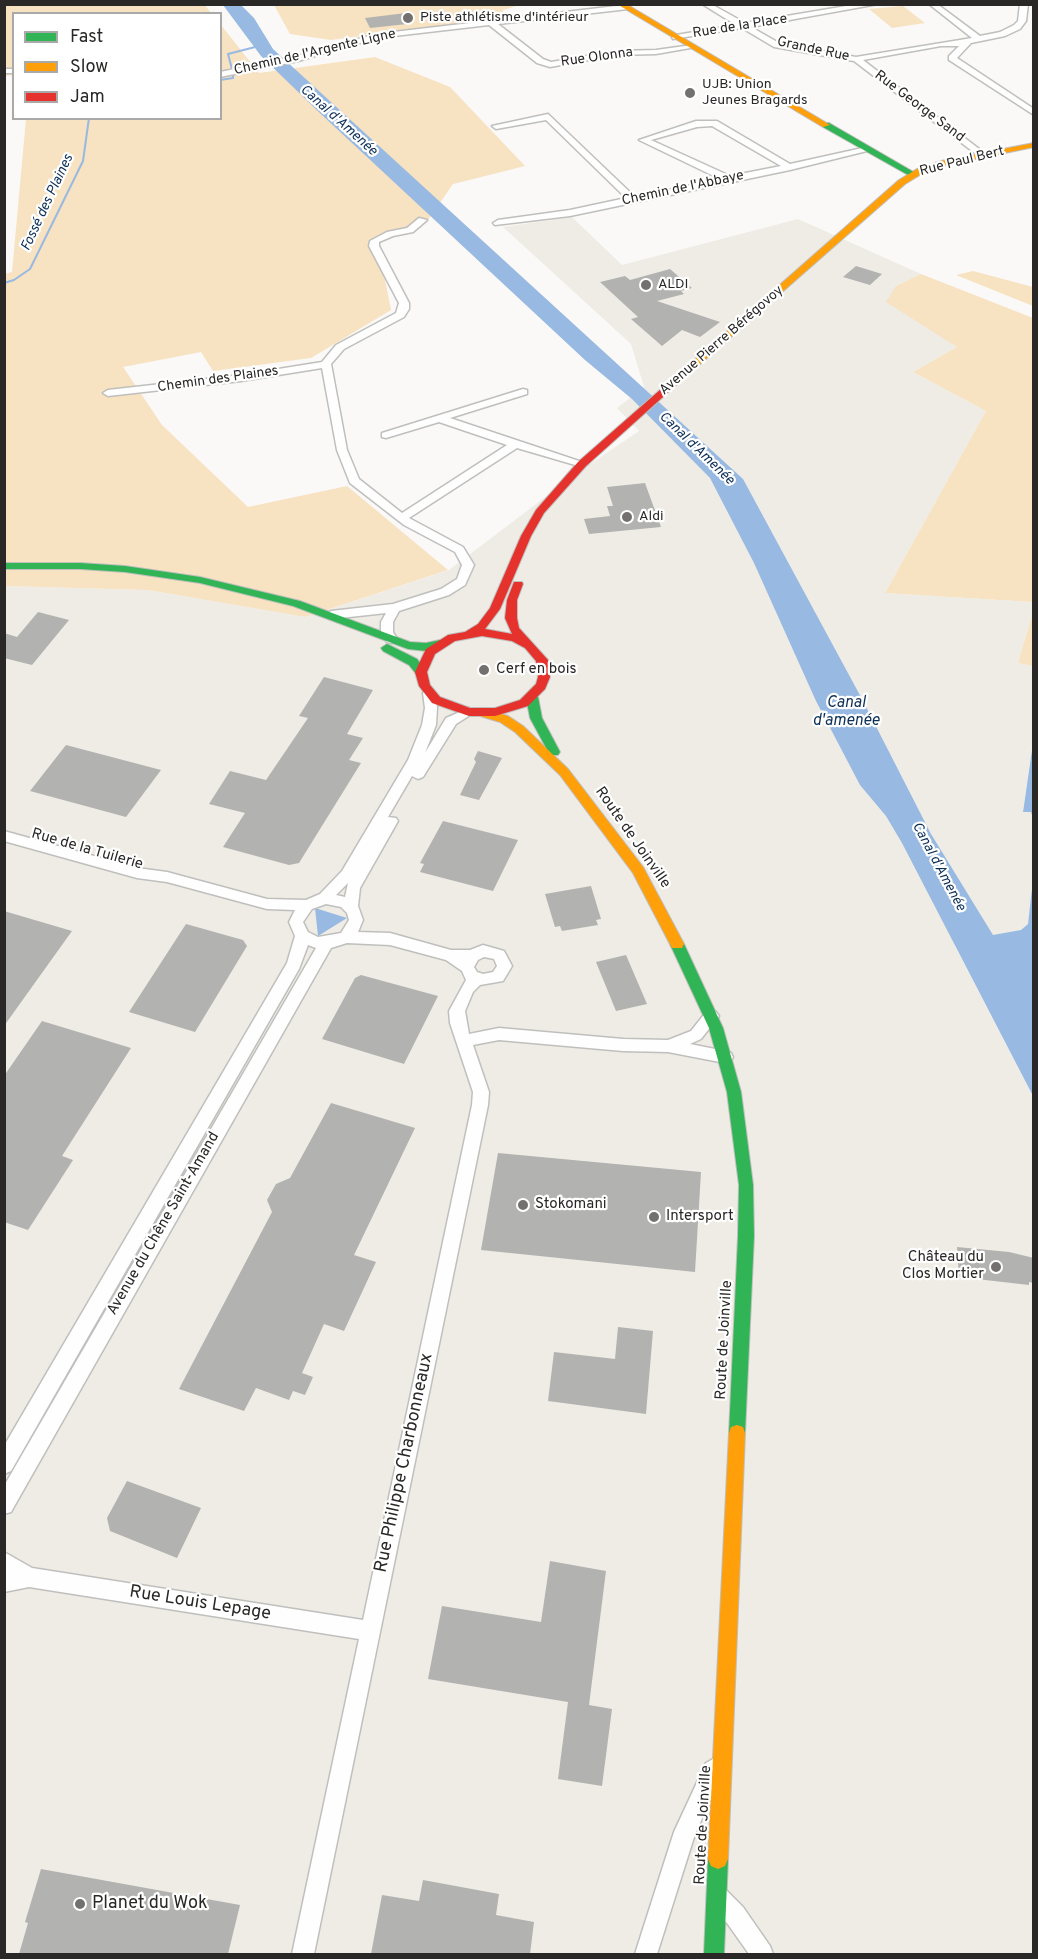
<!DOCTYPE html>
<html>
<head>
<meta charset="utf-8">
<style>
  body { margin:0 }
  #map { position:relative; width:1038px; height:1959px; overflow:hidden; background:#faf9f7; font-family:Overpass,sans-serif }
  canvas { display:block }
  .frame { position:absolute; inset:0; border:6px solid #292827; pointer-events:none }
  .legend { position:absolute; left:12px; top:12px; width:210px; height:108px; box-sizing:border-box; background:#fff; border:2px solid #a9a9a9; margin:0; padding:8px 10px; list-style:none; font-size:18px; color:#292827 }
  .legend li { display:flex; align-items:center; gap:12px; height:30px }
  .legend b { width:30px; border:2px solid #a9a9a9 }
</style>
</head>
<body>
<div id="map">
<canvas width="1038" height="1959"></canvas>
<div class="frame"></div>
<ul class="legend">
<li><b style="height:8px;background:#30b455"></b>Fast</li>
<li><b style="height:8px;background:#ff9f0a"></b>Slow</li>
<li><b style="height:8px;background:#e5322d"></b>Jam</li>
</ul>
</div>
<script>
const g = document.querySelector('canvas').getContext('2d');
g.lineJoin = 'round';
function paint(path, color) {
  g.fillStyle = color;
  g.fill(path, 'evenodd');
}
function shape(rows) {
  const path = new Path2D();
  for (const r of rows) {
    path.moveTo(r[0], r[1]);
    for (let i = 2; i < r.length; i += 2) path.lineTo(r[i], r[i + 1]);
  }
  return path;
}
function stroke(path, color, width, dash) {
  g.strokeStyle = color;
  g.lineWidth = width;
  g.lineCap = dash ? 'butt' : 'round';
  g.setLineDash(dash || []);
  g.stroke(path);
}
function label(font, color, halo, rows, align = 'center') {
  g.font = font + ' Overpass,sans-serif';
  g.lineWidth = 4.5;
  g.setLineDash([]);
  g.textBaseline = 'middle';
  g.strokeStyle = halo;
  g.fillStyle = color;
  for (const [text, x, y, turn = 0] of rows) {
    g.save();
    g.translate(x, y);
    g.rotate((+turn || 0) * Math.PI / 180);
    g.textAlign = isNaN(turn) ? turn : align;
    if (halo) g.strokeText(text, 0, 0);
    g.fillText(text, 0, 0);
    g.restore();
  }
}
paint(shape([
  [572,217,622,265,798,219,921,274,896,286,957,347,913,372,986,411,885,593,1033,602,1033,612,1018,663,1034,666,1033,742,1023,811,1031,812,1034,818,1034,880,1028,924,1021,930,955,946,1033,1096,1033,1954,5,1954,5,586,148,590,305,617,449,570,577,473,639,431,617,408,644,387,631,344,503,227]
]), '#efece5');
paint(shape([
  [204,4,211,13,14,14,13,75,5,76,5,5],
  [274,5,519,5,503,10,502,18,331,40,290,34],
  [903,6,925,23,892,28,869,9],
  [221,25,259,73,375,57,450,87,525,166,453,184,426,223,377,240,391,310,311,358,213,371,201,352,123,367,162,425,248,507,347,486,448,570,305,617,148,590,5,586,4,274,12,272,26,119,220,118],
  [973,271,1033,287,1033,306,956,275],
  [921,274,1033,318,1033,602,885,593,986,411,913,372,957,347,886,302,896,286],
  [1033,612,1033,666,1018,663]
]), '#f7e2c2');
paint(shape([
  [223,5,241,5,254,18,273,49,743,479,862,699,931,834,993,935,1021,930,1028,924,1033,880,1033,1096,902,843,886,816,860,785,816,701,754,563,710,478,632,399,585,360,322,115,261,56],
  [1033,743,1033,818,1031,812,1023,812],
  [315,908,347,918,318,936]
]), '#97b9e2');
stroke(shape([
  [232,69,228,54,259,46],
  [220,80,233,78,233,75],
  [4,283,14,280,30,269,83,161,89,118]
]), '#97b9e2', 2);
paint(shape([
  [406,13,407,24,370,28,365,18],
  [856,266,882,274,870,285,843,277],
  [670,269,692,288,681,291,684,294,657,301,720,322,700,337,682,330,662,346,631,319,638,317,600,282,625,276,630,280],
  [645,483,661,527,589,534,584,519,610,516,607,506,613,506,607,487],
  [38,612,69,620,32,665,4,658,4,633,17,637],
  [324,677,373,690,347,734,363,738,349,760,361,763,299,863,289,865,223,847,245,813,209,804,230,771,266,780,308,718,299,716],
  [66,745,161,770,126,817,30,791],
  [478,751,502,758,479,800,460,795,476,762,474,759],
  [443,821,518,840,493,891,420,872,424,864,420,863],
  [591,886,601,919,596,920,598,925,562,931,560,926,555,927,545,894],
  [4,911,72,931,4,1026],
  [186,924,243,940,247,946,195,1032,129,1012],
  [626,955,647,1004,616,1011,596,962],
  [361,975,438,996,404,1064,322,1039,355,978],
  [42,1021,131,1048,62,1156,73,1160,28,1230,4,1222,4,1076],
  [331,1103,415,1128,354,1255,376,1262,344,1331,324,1324,302,1373,313,1377,305,1395,293,1391,289,1400,256,1388,244,1411,179,1389,272,1212,267,1200,276,1184,290,1178],
  [498,1153,701,1172,695,1272,481,1250],
  [957,1247,1009,1252,1034,1258,1034,1283,1029,1282,1029,1285,959,1277],
  [618,1327,653,1331,646,1414,548,1401,554,1352,615,1359],
  [127,1481,201,1508,177,1558,110,1531,107,1518],
  [550,1561,606,1571,589,1705,612,1709,602,1786,558,1779,568,1702,428,1679,442,1606,541,1622],
  [41,1869,240,1905,228,1954,19,1954,28,1923,25,1922],
  [423,1880,499,1894,496,1915,534,1922,530,1954,371,1954,382,1895,419,1901]
]), '#b2b2b0');
const street = shape([
  [702,4,711,4,745,23,858,4,878,4,751,27,779,43,856,57,972,38,929,4,937,4,980,36,1000,32,1014,25,1018,21,1020,4,1028,4,1026,21,1020,29,1005,36,971,43,957,58,1034,109,1034,115,949,60,949,56,959,46,941,46,863,60,987,155,980,157,854,61,774,47,742,28,673,39,672,37,676,35,736,25,702,4],
  [625,5,628,5,628,9,498,24,543,59,551,62,617,51,656,50,692,45,696,47,656,54,617,55,550,67,537,63,489,25,377,38,298,61,220,77,220,72,294,57,376,34,625,5],
  [4,69,14,69,14,73,4,73,4,69],
  [548,114,635,197,720,179,639,140,696,121,717,121,790,164,867,147,871,150,790,170,570,216,495,225,493,223,498,220,570,210,626,198,546,120,496,129,492,126,548,114],
  [712,126,781,166,730,176,651,140,697,127,712,126],
  [419,218,427,220,413,232,393,236,379,242,379,246,409,303,409,309,404,317,344,349,331,364,347,450,359,479,402,513,507,445,439,422,386,438,382,437,382,433,523,389,527,390,527,394,450,418,588,464,582,467,517,448,409,518,463,547,474,565,465,585,449,595,399,611,393,622,393,632,397,639,391,643,387,642,381,632,381,622,386,613,331,619,325,615,331,611,393,604,441,589,457,579,462,565,455,552,404,525,350,483,337,450,322,368,241,381,108,396,103,393,108,390,241,375,322,362,336,345,396,313,399,303,369,246,370,241,387,232,407,228,419,218],
  [429,689,435,693,437,708,436,725,425,753,446,718,469,708,475,712,456,724,423,777,418,779,412,776,388,817,396,818,398,821,360,888,358,906,363,920,358,932,390,933,451,950,470,950,483,945,504,951,512,966,503,981,480,985,473,992,465,1011,469,1034,499,1028,623,1039,668,1040,691,1031,706,1012,711,1010,716,1012,719,1016,716,1020,701,1039,690,1044,725,1051,731,1053,733,1057,731,1061,725,1063,668,1052,623,1051,499,1040,473,1045,489,1092,488,1105,314,1954,292,1954,359,1639,29,1587,4,1592,4,1552,32,1568,363,1620,472,1105,473,1092,450,1023,449,1011,466,980,462,971,446,960,390,945,347,943,331,948,11,1512,4,1514,4,1486,316,948,308,945,299,969,11,1471,4,1474,4,1446,287,963,295,936,289,922,295,910,267,909,167,882,137,878,4,841,4,831,137,868,167,872,267,899,306,900,320,894,342,871,408,760,422,725,425,708,423,693,429,689],
  [348,883,345,897,336,895,348,883],
  [326,904,341,907,347,913,349,920,341,933,318,937,308,932,303,922,312,909,326,904],
  [484,957,494,959,497,966,493,972,483,974,477,972,474,967,478,960,484,957],
  [713,1759,720,1763,724,1770,695,1834,657,1954,635,1954,674,1832,706,1763,713,1759],
  [718,1887,726,1890,743,1907,770,1946,773,1954,749,1954,727,1923,710,1906,707,1898,710,1890,718,1887]
]);
const fast = shape([
  [823,123,829,123,917,174,910,176,823,127,823,123],
  [4,563,80,563,125,566,200,577,300,601,410,642,426,643,440,640,446,644,444,647,426,651,408,649,293,606,200,583,125,572,80,569,4,569,4,563],
  [387,644,417,659,427,672,425,675,417,675,409,665,383,651,381,648,387,644],
  [532,693,538,697,542,718,560,752,558,755,550,755,530,718,526,697,532,693],
  [677,939,684,944,723,1028,741,1092,753,1185,754,1236,745,1433,743,1439,737,1441,731,1439,729,1433,738,1236,739,1185,727,1092,709,1028,670,944,677,939],
  [718,1849,725,1852,728,1859,724,1954,704,1954,708,1859,711,1852,718,1849]
]);
const slow = shape([
  [617,4,626,4,830,125,823,127,617,4],
  [1034,143,1034,147,946,165,923,173,905,184,691,372,683,370,899,180,917,169,941,161,1034,143],
  [484,709,508,716,523,726,568,769,643,867,684,944,682,948,672,948,633,873,560,775,515,732,500,722,480,716,478,713,480,710,484,709],
  [737,1425,743,1427,745,1433,728,1859,725,1866,718,1869,711,1866,708,1859,729,1433,731,1427,737,1425]
]);
const jam = shape([
  [685,368,693,370,586,466,544,513,531,536,500,609,485,629,512,634,505,618,507,600,514,582,522,582,523,584,517,600,517,618,519,628,548,660,550,677,545,689,528,706,495,716,469,716,432,703,419,686,415,672,426,649,448,635,465,632,478,624,490,608,521,536,536,510,578,462,685,368],
  [482,636,512,641,525,648,536,661,538,677,536,684,520,700,495,708,470,708,440,697,430,685,427,672,435,654,455,641,482,636]
]);
stroke(street, '#bfbfbd', 3);
stroke(fast, '#bfbfbd', 2);
stroke(slow, '#bfbfbd', 2);
stroke(jam, '#bfbfbd', 2);
paint(street, '#fefefe');
paint(fast, '#30b455');
paint(slow, '#ff9f0a');
paint(jam, '#e5322d');
for (const [x, y, r, color] of [
  [408,18,6,"#727170"],
  [690,93,6,"#727170"],
  [646,285,6,"#727170"],
  [627,517,6,"#727170"],
  [484,670,6,"#727170"],
  [523,1205,6,"#727170"],
  [654,1217,6,"#727170"],
  [996,1267,6,"#727170"],
  [80,1904,6,"#727170"]
]) {
  const dot = new Path2D();
  dot.arc(x, y, r, 0, 2 * Math.PI);
  g.fillStyle = color;
  g.fill(dot);
  stroke(dot, '#fff', 2);
}
label('14px', '#292827', '#fff', [
  ["Piste athlétisme d'intérieur",420,18],
  ["UJB: Union",702,85],
  ["Jeunes Bragards",702,101],
  ["ALDI",658,285],
  ["Aldi",639,517]
], 'left');
label('14px', '#292827', '#fff', [
  ["Rue de la Place",740,27,-9],
  ["Grande Rue",813,50,12],
  ["Chemin de l'Argente Ligne",315,53,-13],
  ["Rue Olonna",597,58,-8],
  ["Rue George Sand",919,107,37],
  ["Rue Paul Bert",962,162,-14],
  ["Chemin de l'Abbaye",683,189,-12],
  ["Avenue Pierre Bérégovoy",722,341,-41],
  ["Chemin des Plaines",218,380,-8]
]);
label('italic 14px', '#0c2f56', '#fff', [
  ["Canal d'Amenée",338,121,42],
  ["Fossé des Plaines",48,203,-65],
  ["Canal d'Amenée",696,449,44],
  ["Canal d'Amenée",938,867,62]
]);
label('15px', '#292827', '#fff', [
  ["Cerf en bois",496,670],
  ["Stokomani",535,1205],
  ["Intersport",666,1217],
  ["Château du",984,1258,"right"],
  ["Clos Mortier",984,1275,"right"]
], 'left');
label('15px', '#292827', '#fff', [
  ["Route de Joinville",632,838,55],
  ["Rue de la Tuilerie",87,850,16],
  ["Avenue du Chêne Saint-Amand",164,1224,-60],
  ["Route de Joinville",725,1340,-87],
  ["Route de Joinville",704,1825,-87]
]);
label('italic 16px', '#0c2f56', '#fff', [
  ["Canal",846,704],
  ["d'amenée",846,722]
]);
label('18px', '#292827', '#fff', [
  ["Rue Philippe Charbonneaux",405,1463,-78],
  ["Rue Louis Lepage",200,1604,9]
]);
label('18px', '#292827', '#fff', [
  ["Planet du Wok",92,1904]
], 'left');
</script>
</body>
</html>
